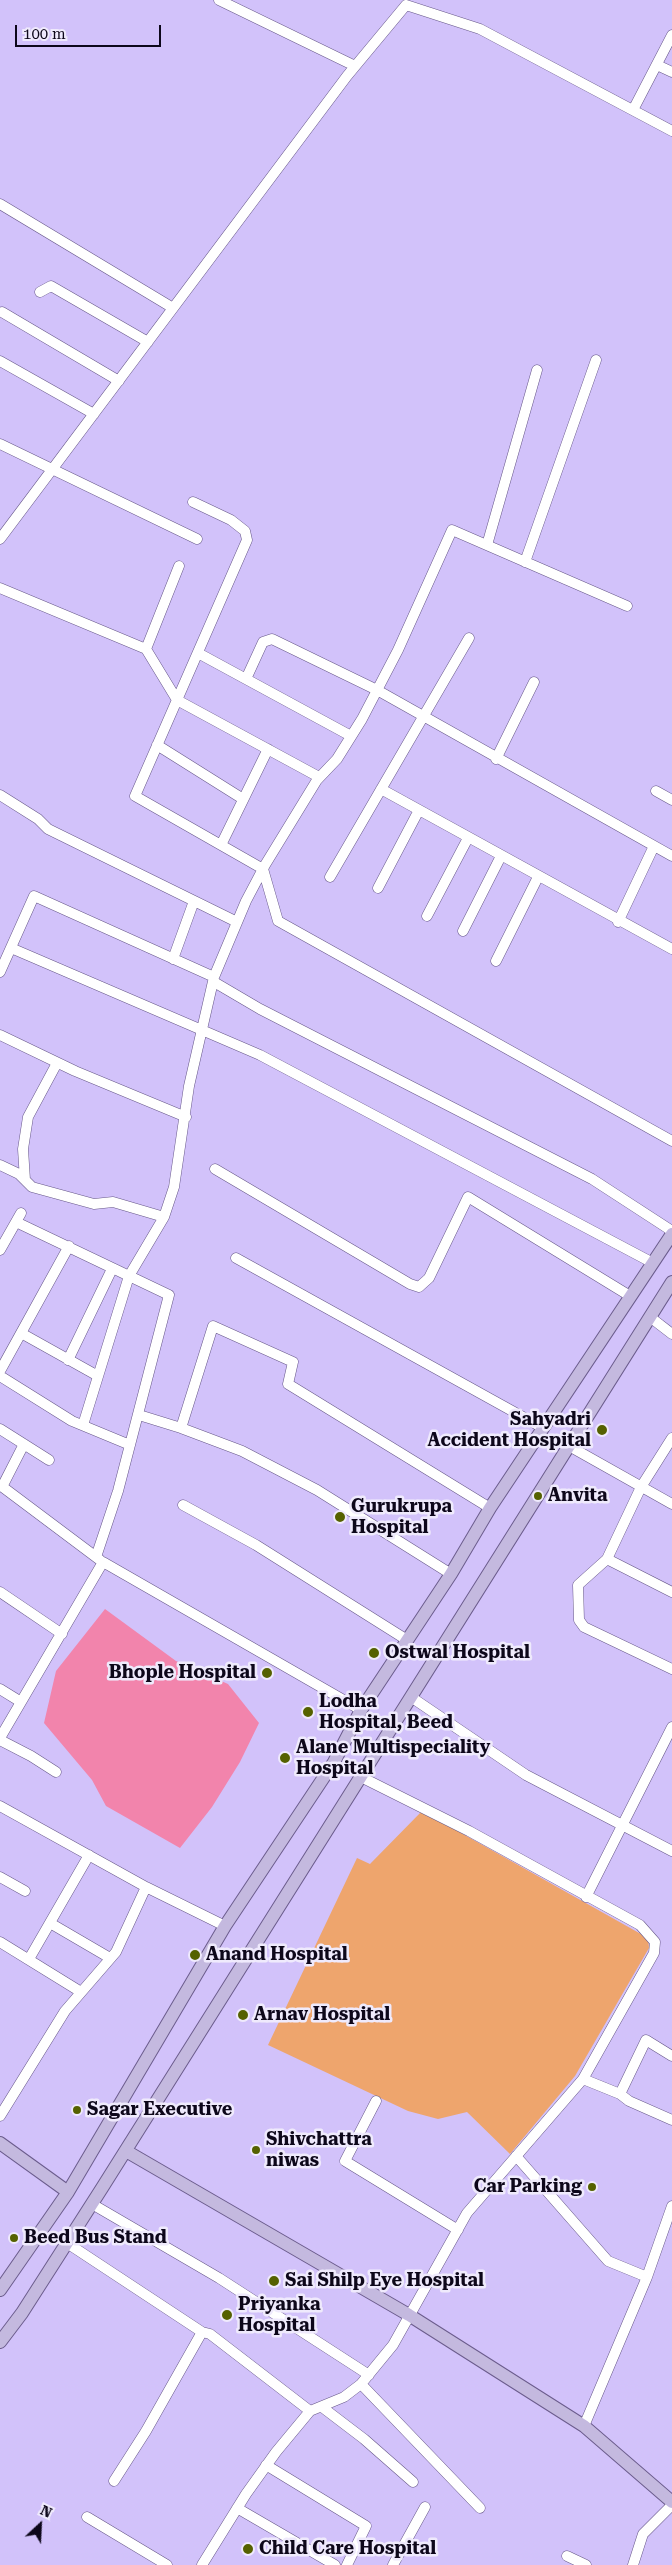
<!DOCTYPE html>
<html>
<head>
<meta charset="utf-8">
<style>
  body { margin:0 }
  #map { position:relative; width:672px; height:2565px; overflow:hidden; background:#d2c2fa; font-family:"Roboto Serif",serif }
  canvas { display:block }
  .north { position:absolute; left:15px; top:2500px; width:50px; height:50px; -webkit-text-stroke:4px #efeafc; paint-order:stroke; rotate:25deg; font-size:14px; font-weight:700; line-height:20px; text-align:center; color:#0d071a }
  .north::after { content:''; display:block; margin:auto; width:18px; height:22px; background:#0d071a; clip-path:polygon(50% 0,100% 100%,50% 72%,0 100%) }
  .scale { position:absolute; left:15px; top:25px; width:146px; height:22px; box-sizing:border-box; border:2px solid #0d071a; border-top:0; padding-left:6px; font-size:15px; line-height:18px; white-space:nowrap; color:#0d071a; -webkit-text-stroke:4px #efeafc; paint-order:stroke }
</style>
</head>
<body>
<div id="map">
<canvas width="672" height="2565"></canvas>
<div class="north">N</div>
<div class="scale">100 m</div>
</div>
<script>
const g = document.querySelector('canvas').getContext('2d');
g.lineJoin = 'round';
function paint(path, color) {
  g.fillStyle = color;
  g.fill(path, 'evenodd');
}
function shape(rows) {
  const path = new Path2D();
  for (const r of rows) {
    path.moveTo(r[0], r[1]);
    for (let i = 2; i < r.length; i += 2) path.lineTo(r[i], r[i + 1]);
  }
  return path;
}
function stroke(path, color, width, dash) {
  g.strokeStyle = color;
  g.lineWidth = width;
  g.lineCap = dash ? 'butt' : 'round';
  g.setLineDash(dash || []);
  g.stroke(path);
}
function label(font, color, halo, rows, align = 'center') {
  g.font = font + ' "Roboto Serif",serif';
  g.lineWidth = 5;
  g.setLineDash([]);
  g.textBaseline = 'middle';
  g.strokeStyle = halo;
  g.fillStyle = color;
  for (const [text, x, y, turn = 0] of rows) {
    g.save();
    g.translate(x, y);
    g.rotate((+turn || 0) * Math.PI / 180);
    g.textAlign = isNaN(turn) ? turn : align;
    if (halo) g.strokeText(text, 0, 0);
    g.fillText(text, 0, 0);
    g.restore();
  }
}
paint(shape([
  [422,1811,648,1938,649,1948,575,2076,510,2154,467,2112,438,2119,408,2111,268,2045,357,1858,370,1864]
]), '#eea56d');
paint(shape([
  [105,1609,176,1661,228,1684,259,1723,240,1762,212,1807,180,1848,106,1806,92,1780,44,1723,56,1671]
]), '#f284ac');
const minor = shape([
  [219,0,355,66],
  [657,65,672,72],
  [633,110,672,35],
  [0,204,173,308],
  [40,292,51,286,148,342],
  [2,312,119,381],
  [0,361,94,414],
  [0,444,197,539],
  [193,502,231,520,245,531,247,540,177,700,319,777],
  [0,539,347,76,406,5,480,29,672,131],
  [487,545,537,370],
  [525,562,596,360],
  [0,588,146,649,177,700,135,796,263,869,278,921,672,1141],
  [146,649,179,566],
  [198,653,351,736],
  [246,679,263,642,272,639,377,690,672,856],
  [157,745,243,799],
  [496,759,534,682],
  [381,789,672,949],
  [656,791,672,800],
  [0,795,38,819,48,829,237,922],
  [221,845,268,749],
  [330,877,469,638],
  [378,888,419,810],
  [427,916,468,838],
  [618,922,654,846],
  [463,931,501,856],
  [11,948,260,1055,653,1263],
  [173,959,194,901],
  [496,961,538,877],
  [0,972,34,896,214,977],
  [214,982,260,1009,592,1179,672,1231],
  [0,1035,75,1071,186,1117],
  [0,1165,19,1174,32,1187,94,1204,113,1202,164,1217],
  [215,1169,410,1284,419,1287,429,1278,468,1197,630,1296],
  [25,1180,23,1149,28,1117,57,1063],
  [16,1222,169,1295,118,1491,96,1557],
  [0,1250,21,1213],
  [236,1258,543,1428],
  [650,1317,672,1334],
  [21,1333,98,1376],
  [68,1360,112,1269],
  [0,1371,69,1246],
  [0,1376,72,1421,130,1445],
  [139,1415,181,1428,242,1451,317,1490,451,1574],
  [83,1425,129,1276,164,1217,174,1187,189,1086,214,977,246,901,265,865,317,780,337,759,362,719,398,650,452,530,627,606],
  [181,1428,213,1326,293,1362,288,1384,490,1508],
  [0,1429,49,1460],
  [569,1446,672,1504],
  [0,1485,100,1560],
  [2,1487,24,1444],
  [183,1505,256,1545,407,1640],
  [607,1559,641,1487,672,1438],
  [0,1592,62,1634],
  [672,1592,607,1559,578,1585,579,1620,584,1627,672,1669],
  [0,1689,21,1702],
  [411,1697,526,1775,672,1851],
  [0,1738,103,1562,361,1710],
  [0,1740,31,1756,56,1772],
  [0,1806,146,1887,225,1926],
  [0,1877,25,1891],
  [586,1897,672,1727],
  [50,1923,110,1958],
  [0,1942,81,1992],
  [29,1959,89,1855],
  [583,2079,620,2094,629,2101,672,2120],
  [620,2094,646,2040,672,2056],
  [376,2101,345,2161,458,2230],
  [0,2116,65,2011,116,1952,146,1887],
  [516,2156,608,2261,647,2277],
  [92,2204,219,2278,369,2375],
  [67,2243,202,2332,210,2334,310,2411],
  [361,2384,480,2508],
  [322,2407,364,2439,413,2482],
  [584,2426,647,2277,672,2206],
  [266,2465,366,2526,347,2565],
  [114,2481,146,2431,202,2332],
  [237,2508,335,2565],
  [87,2517,167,2565],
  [567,2556,586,2565],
  [202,2565,246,2494,276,2452,310,2411,344,2397,361,2384,393,2345,467,2213,583,2079,654,1953,655,1942,640,1925,469,1831,361,1777],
  [393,2565,425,2507],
  [633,2565,643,2534,672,2505]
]);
const major = shape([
  [0,2143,68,2192],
  [126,2151,409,2315,584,2426,672,2502],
  [0,2290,68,2192,225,1926,334,1762,361,1710,451,1574,490,1508,672,1234],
  [0,2342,22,2313,102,2188,672,1282]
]);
stroke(minor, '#675889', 11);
stroke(major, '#6b5c8c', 14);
stroke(minor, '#fff', 10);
stroke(major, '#c4b9df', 12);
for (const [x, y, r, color] of [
  [602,1430,6,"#556100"],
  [538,1496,5,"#556100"],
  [340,1517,6,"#556100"],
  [374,1653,6,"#556100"],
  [267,1673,6,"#556100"],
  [308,1712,6,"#556100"],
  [285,1758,6,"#556100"],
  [195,1955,6,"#556100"],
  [243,2015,6,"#556100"],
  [77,2110,5,"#556100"],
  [256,2150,5,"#556100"],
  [592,2187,5,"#556100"],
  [14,2238,5,"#556100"],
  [274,2281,6,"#556100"],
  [227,2315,6,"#556100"],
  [248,2549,6,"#556100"]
]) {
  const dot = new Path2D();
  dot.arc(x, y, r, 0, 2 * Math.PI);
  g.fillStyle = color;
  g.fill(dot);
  stroke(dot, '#efeafc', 2);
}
label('bold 18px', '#0d071a', '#efeafc', [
  ["Sahyadri",591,1420,"right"],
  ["Accident Hospital",591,1441,"right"],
  ["Anvita",548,1496],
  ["Gurukrupa",351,1507],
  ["Hospital",351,1528],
  ["Ostwal Hospital",385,1653],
  ["Bhople Hospital",256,1673,"right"],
  ["Lodha",319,1702],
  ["Hospital, Beed",319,1723],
  ["Alane Multispeciality",296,1748],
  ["Hospital",296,1769],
  ["Anand Hospital",206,1955],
  ["Arnav Hospital",254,2015],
  ["Sagar Executive",87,2110],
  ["Shivchattra",266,2140],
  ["niwas",266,2161],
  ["Car Parking",582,2187,"right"],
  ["Beed Bus Stand",24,2238],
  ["Sai Shilp Eye Hospital",285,2281],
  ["Priyanka",238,2305],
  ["Hospital",238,2326],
  ["Child Care Hospital",259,2549]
], 'left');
</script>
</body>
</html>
